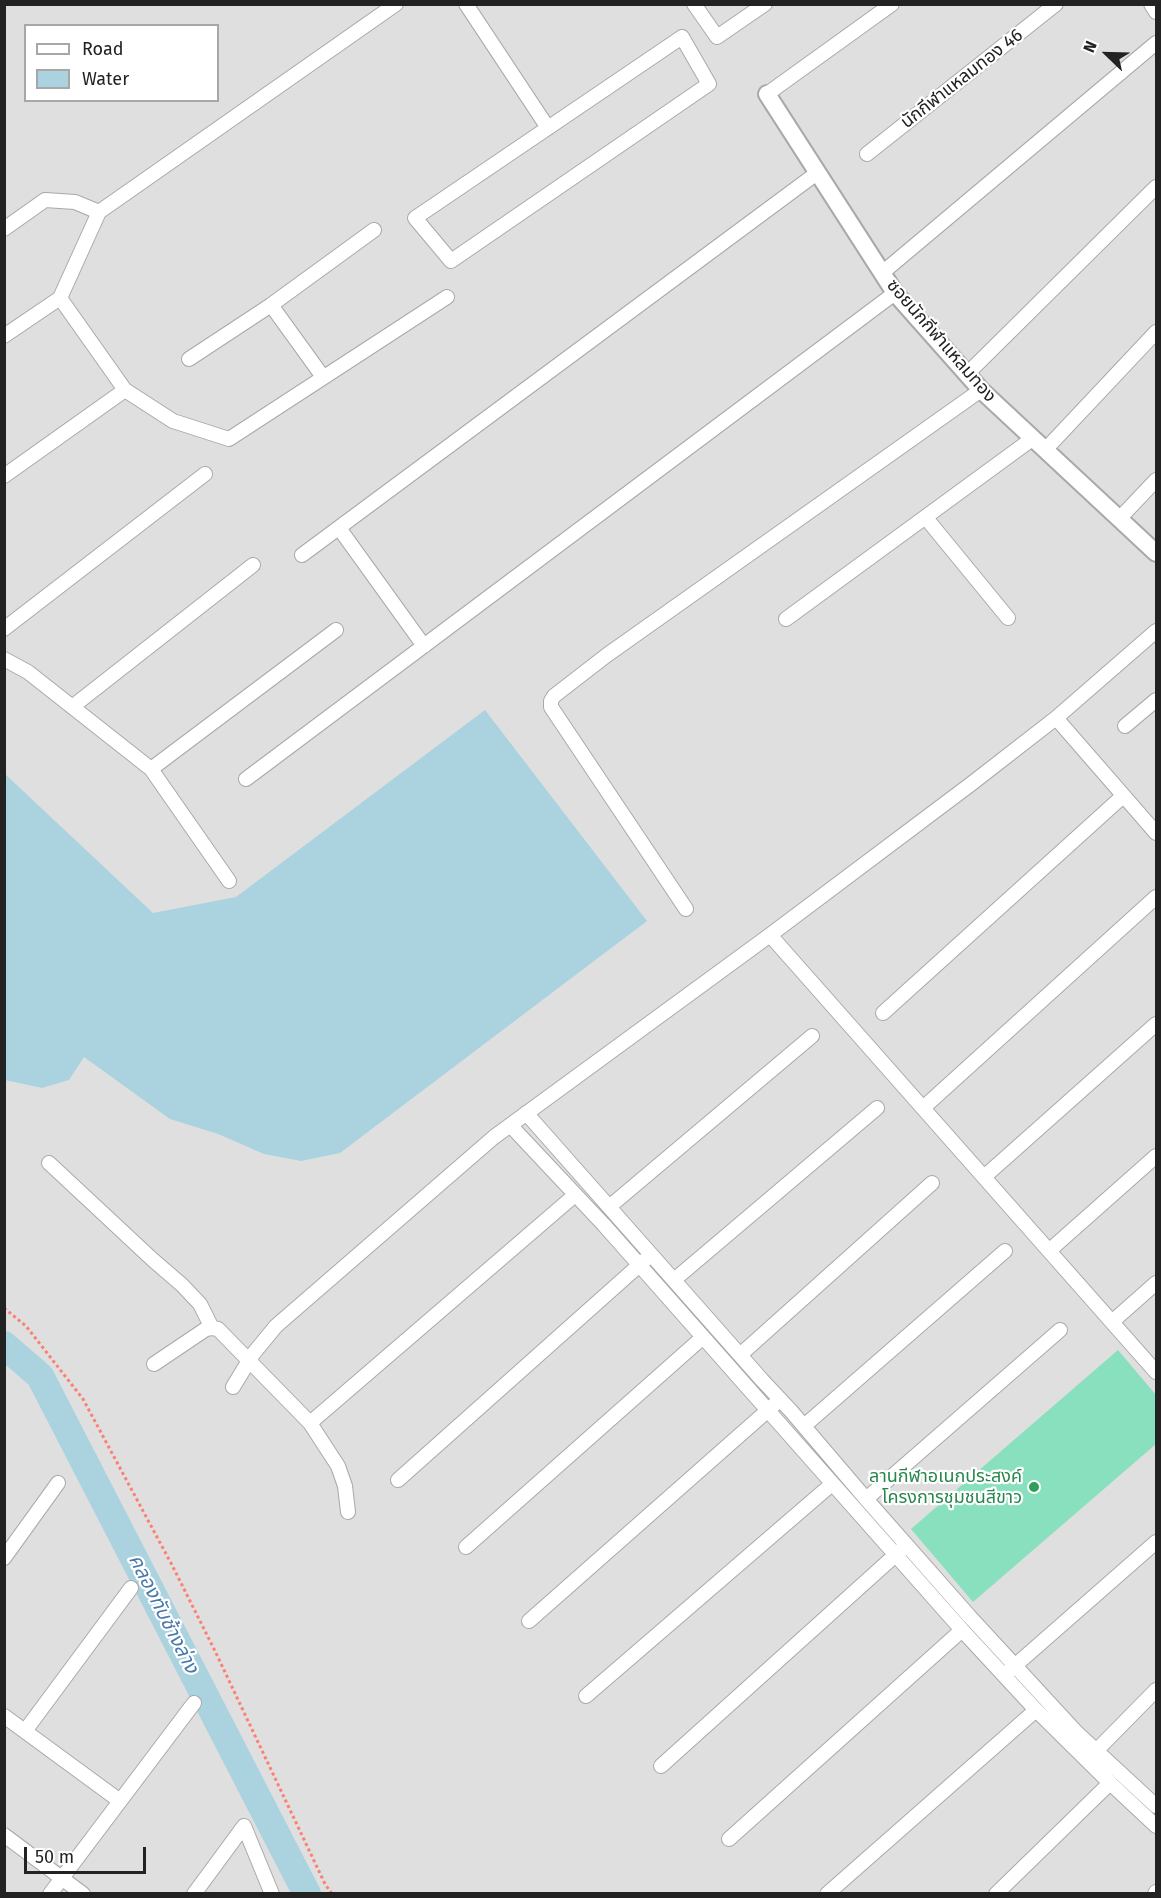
<!DOCTYPE html>
<html>
<head>
<meta charset="utf-8">
<style>
  body { margin:0 }
  #map { position:relative; width:1161px; height:1898px; overflow:hidden; background:#f2efe9; font-family:"Fira Sans",sans-serif }
  canvas { display:block }
  .frame { position:absolute; inset:0; border:6px solid #222; pointer-events:none }
  .legend { position:absolute; left:24px; top:24px; width:195px; height:78px; box-sizing:border-box; background:#fff; border:2px solid #a7a7a7; margin:0; padding:8px 10px; list-style:none; font-size:18px; color:#222 }
  .legend li { display:flex; align-items:center; gap:12px; height:30px }
  .legend b { width:30px; border:2px solid #a7a7a7 }
  .north { position:absolute; left:1077px; top:24px; width:60px; height:60px; -webkit-text-stroke:4px #fff; paint-order:stroke; rotate:293deg; font-size:16px; font-weight:700; line-height:24px; text-align:center; color:#222 }
  .north::after { content:''; display:block; margin:auto; width:21px; height:27px; background:#222; clip-path:polygon(50% 0,100% 100%,50% 72%,0 100%) }
  .scale { position:absolute; left:24px; top:1847px; width:122px; height:27px; box-sizing:border-box; border:3px solid #222; border-top:0; padding-left:8px; font-size:18px; line-height:21px; white-space:nowrap; color:#222; -webkit-text-stroke:4px #fff; paint-order:stroke }
</style>
</head>
<body>
<div id="map">
<canvas width="1161" height="1898"></canvas>
<div class="frame"></div>
<ul class="legend">
<li><b style="height:8px;background:#fff"></b>Road</li>
<li><b style="height:16px;background:#aad3df"></b>Water</li>
</ul>
<div class="north">N</div>
<div class="scale">50 m</div>
</div>
<script>
const g = document.querySelector('canvas').getContext('2d');
g.lineJoin = 'round';
function paint(path, color) {
  g.fillStyle = color;
  g.fill(path, 'evenodd');
}
function shape(rows) {
  const path = new Path2D();
  for (const r of rows) {
    path.moveTo(r[0], r[1]);
    for (let i = 2; i < r.length; i += 2) path.lineTo(r[i], r[i + 1]);
  }
  return path;
}
function stroke(path, color, width, dash) {
  g.strokeStyle = color;
  g.lineWidth = width;
  g.lineCap = dash ? 'butt' : 'round';
  g.setLineDash(dash || []);
  g.stroke(path);
}
function label(font, color, halo, rows, align = 'center') {
  g.font = font + ' "Fira Sans","Noto Sans Thai",sans-serif';
  g.lineWidth = 4.5;
  g.setLineDash([]);
  g.textBaseline = 'middle';
  g.strokeStyle = halo;
  g.fillStyle = color;
  for (const [text, x, y, turn = 0] of rows) {
    g.save();
    g.translate(x, y);
    g.rotate((+turn || 0) * Math.PI / 180);
    g.textAlign = isNaN(turn) ? turn : align;
    if (halo) g.strokeText(text, 0, 0);
    g.fillText(text, 0, 0);
    g.restore();
  }
}
paint(shape([
  [5,5,1156,5,1156,1893,5,1894],
  [26,26,218,26,218,100,26,100]
]), '#e0dfdf');
paint(shape([
  [1118,1350,1156,1395,1156,1444,973,1602,911,1529]
]), '#88e0be');
paint(shape([
  [485,710,647,921,340,1153,301,1161,264,1154,218,1134,170,1119,84,1057,69,1080,42,1088,5,1080,5,774,153,913,236,897]
]), '#aad3df');
stroke(shape([
  [4,1345,40,1376,307,1894]
]), '#aad3df', 28);
const minor = shape([
  [466,4,548,128],
  [694,4,717,37,765,4],
  [1151,4,1156,12],
  [682,37,709,84,451,261,415,218,682,37],
  [767,94,892,4],
  [867,154,1056,4],
  [4,229,45,200,75,202,99,212],
  [882,273,1156,43],
  [60,298,125,390,173,421,229,439,447,297],
  [271,305,323,377],
  [4,336,60,298,99,212,396,4],
  [189,359,271,305,374,230],
  [967,374,1156,187],
  [1045,450,1156,332],
  [4,476,125,390],
  [926,518,1008,618],
  [1119,519,1156,480],
  [339,528,424,646],
  [302,555,817,173],
  [786,619,1032,439],
  [4,629,205,474],
  [4,659,28,672,151,769,229,881],
  [72,707,253,565],
  [1056,718,1156,833],
  [1125,726,1156,700],
  [151,769,336,630],
  [246,779,895,293],
  [686,909,551,707,551,701,554,696,607,655,981,390],
  [770,935,1156,1372],
  [883,1013,1123,796],
  [923,1108,1156,897],
  [526,1113,762,1380,791,1411,866,1499,970,1617,1077,1733,1156,1806],
  [510,1125,604,1225,962,1630,1036,1710,1110,1783,1156,1826],
  [49,1163,153,1260,182,1285,200,1304,212,1328],
  [984,1177,1156,1024],
  [609,1207,812,1036],
  [1050,1250,1156,1156],
  [674,1280,877,1108],
  [1113,1321,1156,1283],
  [740,1355,932,1183],
  [154,1364,206,1329,212,1328,218,1329,310,1423,338,1466,345,1486,348,1512],
  [233,1387,253,1354,276,1326,494,1137,770,935,971,784,1056,718,1156,631],
  [310,1423,575,1195],
  [804,1426,1005,1251],
  [398,1480,645,1260],
  [866,1499,1060,1330],
  [466,1547,702,1338],
  [4,1558,58,1483],
  [529,1621,775,1404],
  [1010,1670,1156,1542],
  [586,1696,832,1484],
  [4,1716,120,1801],
  [25,1731,131,1588],
  [1096,1751,1156,1690],
  [661,1766,901,1550],
  [4,1835,83,1894],
  [729,1839,962,1630],
  [50,1894,194,1703],
  [194,1894,244,1826,272,1894],
  [827,1894,1036,1710],
  [996,1894,1110,1783],
  [1155,1894,1156,1892]
]);
const tertiary = shape([
  [767,94,895,293,981,390,1156,553]
]);
stroke(minor, '#a9a9a9', 16);
stroke(tertiary, '#a9a9a9', 20);
stroke(shape([
  [4,1308,26,1326,83,1399,172,1565,215,1651,325,1884,332,1894]
]), '#fa8072', 3, [3, 3]);
stroke(minor, '#fff', 14);
stroke(tertiary, '#fff', 16);
for (const [x, y, r, color] of [
  [1034,1487,6,"#2e9e5b"]
]) {
  const dot = new Path2D();
  dot.arc(x, y, r, 0, 2 * Math.PI);
  g.fillStyle = color;
  g.fill(dot);
  stroke(dot, '#fff', 2);
}
label('18px', '#222', '#fff', [
  ["นักกีฬาแหลมทอง 46",962,79,-38],
  ["ซอยนักกีฬาแหลมทอง",941,341,49]
]);
label('18px', '#27864d', '#fff', [
  ["ลานกีฬาอเนกประสงค์",1022,1477],
  ["โครงการชุมชนสีขาว",1022,1498]
], 'right');
label('italic 20px', '#4a7aab', '#fff', [
  ["คลองทับช้างล่าง",163,1614,63]
]);
</script>
</body>
</html>
